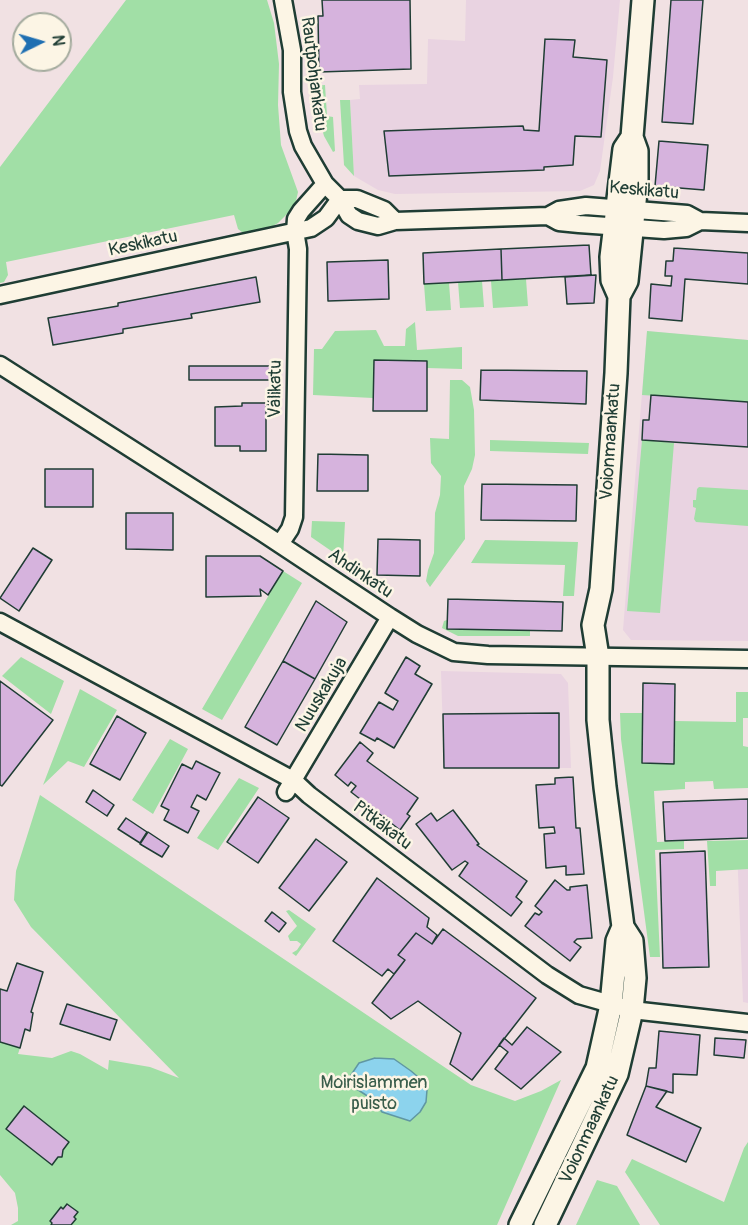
<!DOCTYPE html>
<html>
<head>
<meta charset="utf-8">
<style>
  body { margin:0 }
  #map { position:relative; width:748px; height:1225px; overflow:hidden; background:#f1e1e3; font-family:Pangolin,sans-serif }
  canvas { display:block }
  .north { position:absolute; left:12px; top:12px; width:60px; height:60px; box-sizing:border-box; background:#fcf5e5; border:2px solid #a4ab9e; border-radius:50%; rotate:85deg; font-size:16px; font-weight:700; line-height:24px; text-align:center; color:#1f3d34 }
  .north::after { content:''; display:block; margin:auto; width:21px; height:27px; background:#1f6fb2; clip-path:polygon(50% 0,100% 100%,50% 72%,0 100%) }
</style>
</head>
<body>
<div id="map">
<canvas width="748" height="1225"></canvas>
<div class="north">N</div>
</div>
<script>
const g = document.querySelector('canvas').getContext('2d');
g.lineJoin = 'round';
function paint(path, color) {
  g.fillStyle = color;
  g.fill(path, 'evenodd');
}
function shape(rows) {
  const path = new Path2D();
  for (const r of rows) {
    path.moveTo(r[0], r[1]);
    for (let i = 2; i < r.length; i += 2) path.lineTo(r[i], r[i + 1]);
  }
  return path;
}
function stroke(path, color, width, dash) {
  g.strokeStyle = color;
  g.lineWidth = width;
  g.lineCap = dash ? 'butt' : 'round';
  g.setLineDash(dash || []);
  g.stroke(path);
}
function label(font, color, halo, rows, align = 'center') {
  g.font = font + ' Pangolin,sans-serif';
  g.lineWidth = 5;
  g.setLineDash([]);
  g.textBaseline = 'middle';
  g.strokeStyle = halo;
  g.fillStyle = color;
  for (const [text, x, y, turn = 0] of rows) {
    g.save();
    g.translate(x, y);
    g.rotate((+turn || 0) * Math.PI / 180);
    g.textAlign = isNaN(turn) ? turn : align;
    if (halo) g.strokeText(text, 0, 0);
    g.fillText(text, 0, 0);
    g.restore();
  }
}
paint(shape([
  [466,0,620,0,613,77,600,171,594,185,580,191,395,194,378,190,354,176,350,100,360,99,359,85,427,84,428,39,465,41],
  [647,331,748,340,748,641,631,640,623,630],
  [441,671,561,674,568,683,571,768,444,768],
  [737,848,748,848,748,1003,743,1002]
]), '#e9d3e1');
paint(shape([
  [126,0,267,0,274,23,279,64,278,105,281,145,298,192,296,201,290,211,278,223,266,230,247,234,242,232,238,229,234,215,6,262,8,275,4,282,0,283,0,167],
  [325,85,327,116,333,117,335,151,333,152,324,136,318,115,313,91,313,86],
  [340,100,350,100,354,176,344,165],
  [526,279,528,306,493,308,491,281],
  [482,281,484,307,460,308,458,282],
  [449,283,451,310,426,311,424,284],
  [415,322,417,350,462,347,462,369,427,368,427,361,374,360,373,398,313,395,314,349,322,349,335,331,376,330,384,346,405,346,406,329],
  [647,331,748,340,748,402,642,395],
  [450,380,462,380,470,387,474,410,475,455,472,469,464,486,465,539,430,587,426,581,428,570,434,553,435,513,440,495,441,476,431,463,430,438,449,439],
  [490,440,589,443,588,454,490,451],
  [642,440,674,443,660,613,627,611],
  [699,487,748,490,748,526,696,522,694,519,696,508,693,507,693,500,696,500,697,489],
  [312,521,345,522,343,559,311,537],
  [485,540,578,542,574,596,563,596,565,565,471,563],
  [283,571,302,583,222,720,202,709],
  [447,620,447,628,530,630,530,636,458,636,442,628,444,621],
  [21,657,64,681,51,714,2,676],
  [80,689,117,710,84,767,68,761,43,785],
  [736,692,748,692,748,718,743,718,743,746,748,747,748,788,714,789,713,781,685,782,685,789,654,791,657,842,684,841,684,849,655,850,660,957,650,957,621,739,620,713,643,713,674,764,675,721,736,722],
  [170,739,188,749,153,814,132,800],
  [239,778,259,788,218,850,197,838],
  [40,795,471,1085,515,1101,541,1091,561,1080,497,1225,11,1225,18,1221,18,1208,15,1193,0,1175,0,1042,20,1048,18,1054,52,1058,71,1051,80,1054,108,1070,109,1060,150,1067,179,1078,31,927,14,900,16,871],
  [748,840,748,869,716,871,716,886,710,886,707,841],
  [289,910,316,929,296,956,292,953,297,950,301,944,297,941,290,941,288,936,297,926,286,911],
  [748,1142,748,1225,660,1225,625,1172,632,1159,724,1202,744,1148],
  [597,1180,617,1186,640,1225,576,1225]
]), '#a1dfa6');
const water = shape([
  [375,1058,394,1059,411,1071,424,1082,427,1090,426,1102,420,1112,410,1121,382,1112,372,1099,349,1084,351,1075,359,1063,375,1058]
]);
paint(water, '#8cd3ed');
stroke(water, '#6097a3', 1.5);
const building = shape([
  [322,0,410,0,411,69,319,72,318,16,323,16,322,0],
  [671,0,703,0,693,124,662,122,671,0],
  [545,39,575,40,573,57,607,60,601,137,575,136,573,165,544,167,544,170,389,176,384,131,523,126,524,130,539,131,545,39],
  [659,141,708,145,704,190,655,186,659,141],
  [589,245,591,275,502,280,501,249,589,245],
  [674,248,748,253,748,284,685,279,682,321,649,318,651,284,671,286,672,276,665,276,666,261,673,261,674,248],
  [501,249,502,280,424,284,423,253,501,249],
  [388,260,389,299,328,301,327,262,388,260],
  [596,275,594,303,567,304,565,277,596,275],
  [256,277,260,302,191,314,192,318,123,329,123,333,53,345,48,318,118,306,118,303,256,277],
  [374,360,427,361,427,411,373,411,374,360],
  [189,366,272,366,272,380,189,380,189,366],
  [481,370,587,371,586,404,480,400,481,370],
  [651,395,748,402,748,447,642,440,643,420,649,420,651,395],
  [242,403,266,403,266,451,240,451,240,446,215,446,215,407,242,406,242,403],
  [318,454,368,455,368,491,317,491,318,454],
  [45,469,93,469,93,507,45,507,45,469],
  [482,484,577,485,576,521,481,520,482,484],
  [126,513,173,513,173,550,126,549,126,513],
  [378,539,420,540,420,576,377,575,378,539],
  [33,548,52,560,19,611,0,598,33,548],
  [206,556,260,556,283,571,268,595,260,589,261,596,206,597,206,556],
  [448,599,563,602,562,631,447,629,448,599],
  [316,601,347,622,315,679,283,661,316,601],
  [406,657,420,666,415,674,432,684,394,748,377,738,375,741,360,733,379,702,393,710,398,701,385,693,406,657],
  [283,661,315,679,277,745,245,727,283,661],
  [0,681,53,720,2,786,0,785,0,681],
  [643,683,675,684,674,764,642,763,643,683],
  [559,713,559,768,444,768,443,714,559,713],
  [117,716,146,733,120,780,90,764,117,716],
  [360,742,373,753,367,761,418,798,407,814,410,816,400,830,351,792,356,786,351,782,348,786,335,775,360,742],
  [196,761,220,773,206,800,197,795,191,807,199,811,188,833,164,820,169,810,161,806,182,764,192,769,196,761],
  [573,777,576,828,580,828,584,874,566,875,566,866,546,868,544,834,555,833,554,827,539,828,536,785,555,784,555,778,573,777],
  [93,790,114,805,107,816,86,802,93,790],
  [258,797,289,818,258,863,227,842,258,797],
  [748,799,748,838,665,841,663,802,748,799],
  [453,810,479,844,477,845,527,881,516,897,522,902,511,916,459,876,468,863,465,861,452,870,416,824,431,813,437,821,453,810],
  [126,818,147,832,140,843,118,829,126,818],
  [148,832,169,846,162,857,140,844,148,832],
  [316,839,347,862,309,911,279,888,316,839],
  [705,851,709,967,663,968,660,853,705,851],
  [377,878,429,918,427,927,437,935,432,944,416,933,398,955,405,960,394,974,388,969,382,976,333,941,377,878],
  [555,880,567,890,570,890,570,887,587,885,592,938,577,939,574,942,581,947,570,961,525,926,535,913,539,915,542,912,535,906,555,880],
  [272,912,286,923,279,932,265,921,272,912],
  [443,929,536,998,472,1080,450,1064,461,1033,418,1001,391,1019,372,1003,405,960,398,955,416,933,432,944,443,929],
  [17,963,43,972,31,1012,33,1013,30,1031,25,1029,20,1048,0,1042,0,989,7,991,17,963],
  [67,1004,117,1020,110,1040,60,1024,67,1004],
  [527,1027,561,1052,521,1089,495,1069,508,1052,499,1045,504,1038,512,1045,527,1027],
  [659,1031,700,1035,697,1075,673,1074,673,1093,646,1086,649,1068,656,1068,659,1031],
  [715,1038,746,1040,744,1058,714,1055,715,1038],
  [646,1086,667,1091,656,1107,701,1128,686,1162,627,1135,646,1086],
  [24,1106,69,1142,63,1150,62,1157,58,1157,52,1165,6,1129,24,1106],
  [67,1204,78,1212,74,1217,76,1219,71,1225,51,1225,52,1223,50,1221,61,1207,63,1209,67,1204]
]);
paint(building, '#d6b3dd');
stroke(building, '#1f3d34', 1.5);
const minor = shape([
  [283,0,292,50,292,92,298,131,303,146,325,184,340,199,349,215,358,221,378,226,395,221,548,216,559,222,579,224,664,230,686,228,700,221],
  [340,199,357,199,384,210,395,221],
  [548,216,559,210,586,206,687,214,700,221,748,223],
  [0,295,311,228,326,218,340,199],
  [0,365,263,533,390,617,417,634,454,652,488,655,748,659],
  [280,544,290,529,294,517,298,249,295,231,296,219,301,211,325,184],
  [0,622,293,780,309,795,547,975,579,995,632,1010,748,1023],
  [286,792,390,617]
]);
const major = shape([
  [619,296,627,281,637,182,637,151,632,137,643,0],
  [520,1225,597,1068,611,1005,617,941,623,927],
  [545,1225,617,1074,632,1010,635,978,632,941,623,927,605,787,598,720,598,657,593,625,601,589,616,373,619,296,612,280,611,257,624,149,632,137]
]);
stroke(minor, '#1f3d34', 21);
stroke(major, '#1f3d34', 26);
stroke(minor, '#fcf5e5', 16);
stroke(major, '#fcf5e5', 21);
label('18px', '#1f3d34', '#fcf5e5', [
  ["Rautpohjankatu",313,74,83],
  ["Keskikatu",644,191,5],
  ["Keskikatu",143,244,-12],
  ["Välikatu",276,389,-89],
  ["Voionmaankatu",611,442,-86],
  ["Ahdinkatu",360,574,34],
  ["Nuuskakuja",322,695,-59],
  ["Pitkäkatu",382,826,37],
  ["Voionmaankatu",590,1130,-65]
]);
label('18px', '#395d4b', '#fcf5e5', [
  ["Moirislammen",374,1083],
  ["puisto",374,1104]
]);
</script>
</body>
</html>
